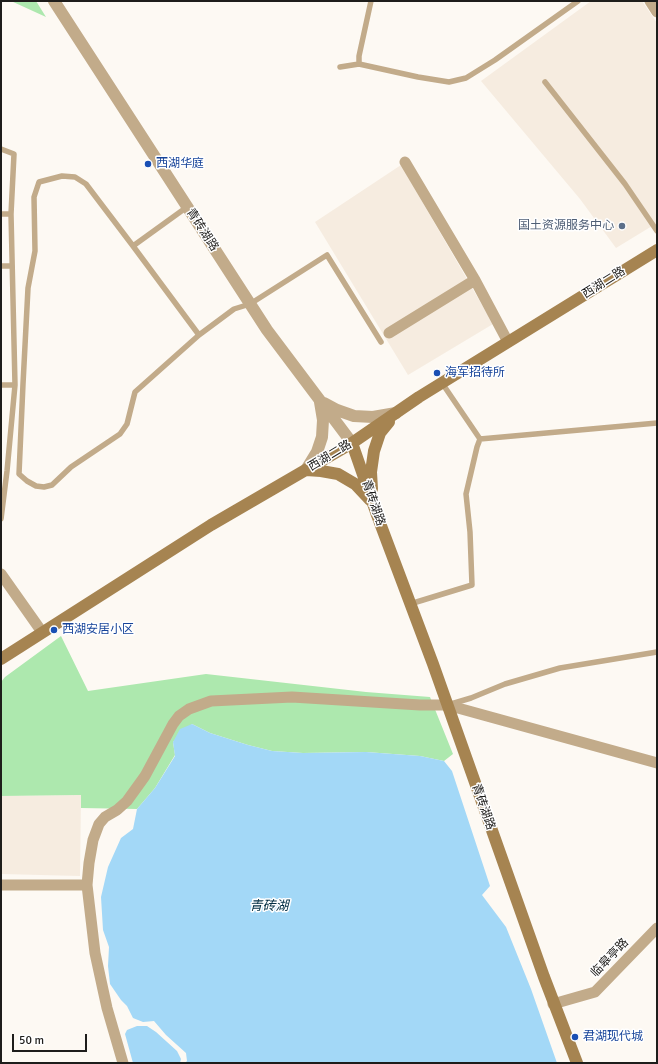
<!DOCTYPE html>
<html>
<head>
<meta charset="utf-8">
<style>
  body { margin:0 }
  #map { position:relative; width:658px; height:1064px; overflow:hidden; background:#fdf9f3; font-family:Signika,sans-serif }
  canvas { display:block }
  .frame { position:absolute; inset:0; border:2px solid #1e1d1b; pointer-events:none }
  .scale { position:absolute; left:12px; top:1034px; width:75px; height:18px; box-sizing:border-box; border:2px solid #1e1d1b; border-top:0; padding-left:5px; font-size:12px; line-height:14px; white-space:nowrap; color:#1e1d1b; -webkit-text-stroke:3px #fff; paint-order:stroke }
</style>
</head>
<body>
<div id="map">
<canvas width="658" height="1064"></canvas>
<div class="frame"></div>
<div class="scale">50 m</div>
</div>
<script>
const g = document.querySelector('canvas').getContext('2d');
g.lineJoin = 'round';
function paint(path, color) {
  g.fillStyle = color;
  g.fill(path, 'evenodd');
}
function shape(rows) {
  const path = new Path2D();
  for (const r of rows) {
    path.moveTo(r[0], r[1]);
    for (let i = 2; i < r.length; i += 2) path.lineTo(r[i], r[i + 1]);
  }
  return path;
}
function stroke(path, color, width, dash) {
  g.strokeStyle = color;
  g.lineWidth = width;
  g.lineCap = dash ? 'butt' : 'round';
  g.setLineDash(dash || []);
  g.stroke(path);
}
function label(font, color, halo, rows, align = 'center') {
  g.font = font + ' Signika,"Noto Sans SC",sans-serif';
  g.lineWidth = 3;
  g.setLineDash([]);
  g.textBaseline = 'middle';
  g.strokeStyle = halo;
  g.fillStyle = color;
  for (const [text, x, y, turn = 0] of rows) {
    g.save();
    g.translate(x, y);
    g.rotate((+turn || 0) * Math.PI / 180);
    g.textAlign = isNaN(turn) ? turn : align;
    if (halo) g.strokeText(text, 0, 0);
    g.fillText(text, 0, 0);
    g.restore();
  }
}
paint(shape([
  [591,1,642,1,657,23,657,223,616,248,580,199,481,81],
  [401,165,493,324,408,375,315,222],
  [81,795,80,876,1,874,1,796]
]), '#f6ece0');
paint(shape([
  [11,1,36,1,46,17],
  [61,636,88,691,206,674,366,692,430,697,453,754,444,761,420,756,366,752,303,753,272,751,248,745,210,733,192,724,173,742,175,755,155,788,137,809,81,808,81,795,1,796,1,682,5,677]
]), '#ade8ae');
paint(shape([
  [192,724,210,733,248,745,272,751,303,753,366,752,420,756,444,761,452,771,490,886,482,895,506,927,531,989,557,1063,185,1063,187,1061,186,1053,166,1035,154,1021,143,1022,133,1018,127,1006,121,1000,110,984,108,966,109,947,103,930,101,897,108,867,121,838,133,829,137,809,155,788,175,756,173,742,180,729],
  [137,1026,147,1026,156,1032,177,1051,181,1059,180,1063,133,1063,125,1034,127,1030]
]), '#a3d8f7');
stroke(shape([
  [359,64,359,56,371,1],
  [340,67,359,64,418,77,449,82,466,78,495,60,578,1],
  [545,82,625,184,657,231],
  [1,149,14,154,11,214,15,385,7,471,1,519],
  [187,207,133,246,86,184,75,177,62,176,39,182,34,197,35,251,28,288,23,384,19,474,27,481,36,486,44,487,52,485,71,467,120,434,127,424,135,392,199,335,234,309,250,304,327,255,381,342],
  [1,214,11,214],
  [133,246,199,335],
  [1,266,12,266],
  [442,383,480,439],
  [1,385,15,385],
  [410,604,472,585,470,532,466,494,477,447,480,439,657,423],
  [451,704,471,698,505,684,560,668,657,652]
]), '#c2ab8a', 5.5);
stroke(shape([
  [650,1,657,12],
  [405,162,475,280,508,342],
  [389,333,475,280],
  [1,574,42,632],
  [1,885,87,885,95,953,107,1008,123,1063],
  [87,885,89,863,93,840,99,824,105,817,117,810,127,801,145,776,173,724,179,716,189,709,211,701,292,697,420,705,447,705,657,763],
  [553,1004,595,992,657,928]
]), '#c2ab8a', 11);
stroke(shape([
  [54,1,267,330,352,443],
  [324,403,337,410,354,416,373,417,396,413],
  [306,470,317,452,322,437,323,420,320,402]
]), '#c2ab8a', 12);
stroke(shape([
  [352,443,377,515,433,664,544,977,577,1063],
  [306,470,321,471,338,474,355,484,370,500],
  [372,489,371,472,374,451,380,433,389,422],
  [1,659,211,525,352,443,419,397,657,250]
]), '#a68451', 12);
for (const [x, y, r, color] of [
  [148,164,4,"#1a4fb4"],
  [622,226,4,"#5c6f8a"],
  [437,373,4,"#1a4fb4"],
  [54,630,4,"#1a4fb4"],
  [575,1037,4,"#1a4fb4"]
]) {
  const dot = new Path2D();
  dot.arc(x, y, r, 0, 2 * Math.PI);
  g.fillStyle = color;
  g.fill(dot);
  stroke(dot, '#fff', 1.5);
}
label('12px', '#164399', '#fff', [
  ["西湖华庭",156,164],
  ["海军招待所",445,373],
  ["西湖安居小区",62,630],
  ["君湖现代城",583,1037]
], 'left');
label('12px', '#4e5e75', '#fff', [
  ["国土资源服务中心",614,226]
], 'right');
label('12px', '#1e1d1b', '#fff', [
  ["青砖湖路",202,230,57],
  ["西湖二路",604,283,-32],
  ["西湖二路",330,456,-31],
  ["青砖湖路",373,503,71],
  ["青砖湖路",483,807,71],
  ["临皋亭路",610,958,-46]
]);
label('italic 13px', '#022e43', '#fff', [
  ["青砖湖",269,907]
]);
</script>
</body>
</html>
